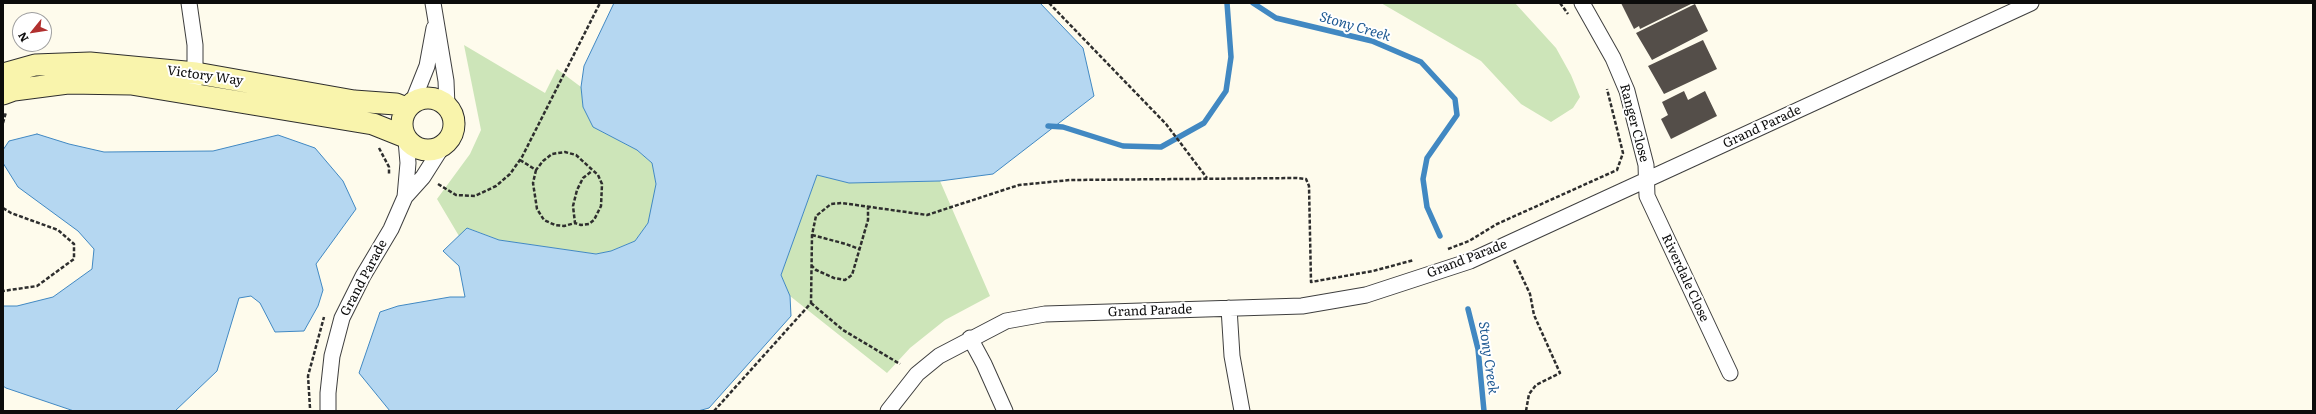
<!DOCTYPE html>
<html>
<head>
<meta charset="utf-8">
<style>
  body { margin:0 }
  #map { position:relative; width:2316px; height:414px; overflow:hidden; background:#fefbec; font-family:Literata,serif }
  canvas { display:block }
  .frame { position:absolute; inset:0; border:4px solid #0c0c0c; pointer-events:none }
  .north { position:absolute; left:12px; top:12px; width:40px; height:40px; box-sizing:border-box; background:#fff; border:1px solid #9e9e9e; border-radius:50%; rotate:240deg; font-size:11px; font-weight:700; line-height:16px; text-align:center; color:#0c0c0c }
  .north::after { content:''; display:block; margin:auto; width:14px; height:18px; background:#b1302f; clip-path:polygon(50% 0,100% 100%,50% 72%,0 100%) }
</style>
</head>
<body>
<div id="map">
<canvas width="2316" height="414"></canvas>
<div class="frame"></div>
<div class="north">N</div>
</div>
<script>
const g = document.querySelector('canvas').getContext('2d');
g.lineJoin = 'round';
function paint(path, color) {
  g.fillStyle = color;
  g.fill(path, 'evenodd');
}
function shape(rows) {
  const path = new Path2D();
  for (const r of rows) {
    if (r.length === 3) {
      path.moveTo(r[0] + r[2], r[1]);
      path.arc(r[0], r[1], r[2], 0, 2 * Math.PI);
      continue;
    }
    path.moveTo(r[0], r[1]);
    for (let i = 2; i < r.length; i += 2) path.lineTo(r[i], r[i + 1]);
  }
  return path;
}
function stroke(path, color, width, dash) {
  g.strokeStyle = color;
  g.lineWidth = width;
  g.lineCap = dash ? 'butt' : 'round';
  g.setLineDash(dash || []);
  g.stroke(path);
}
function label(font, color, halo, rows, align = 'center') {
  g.font = font + ' Literata,serif';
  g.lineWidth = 4;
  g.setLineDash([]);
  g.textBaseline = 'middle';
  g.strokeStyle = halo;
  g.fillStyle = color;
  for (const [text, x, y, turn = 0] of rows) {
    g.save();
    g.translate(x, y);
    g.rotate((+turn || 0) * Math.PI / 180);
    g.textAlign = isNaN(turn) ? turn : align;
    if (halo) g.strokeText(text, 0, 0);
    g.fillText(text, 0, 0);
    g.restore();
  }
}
paint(shape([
  [1381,3,1515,3,1556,48,1571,75,1580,97,1573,108,1551,122,1521,104,1481,61],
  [464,45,545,93,557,69,581,87,583,107,593,127,637,150,652,163,656,184,654,203,648,223,635,241,611,251,596,254,499,240,468,228,459,236,437,199,470,154,481,130],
  [817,175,849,183,940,181,990,296,945,320,910,348,887,373,790,296,781,275]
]), '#cde5b9');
const water = shape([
  [614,3,1040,3,1083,48,1094,96,993,174,940,181,849,183,817,175,781,275,790,296,791,316,709,408,698,411,390,411,359,373,380,312,398,306,450,297,465,297,459,266,443,251,467,228,499,240,596,254,611,251,635,241,648,223,656,184,652,163,637,150,593,127,583,107,581,87,584,66,614,3],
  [37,134,69,144,104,152,213,151,278,135,315,148,343,181,356,209,316,264,323,290,318,306,304,331,275,332,260,303,251,296,239,298,217,371,175,411,74,411,6,388,3,386,3,306,17,306,53,297,92,269,94,249,78,231,18,187,3,163,3,150,9,141,37,134]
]);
paint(water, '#b5d7f1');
stroke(water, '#4188c2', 1);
stroke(shape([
  [1253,3,1276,18,1372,41,1421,62,1455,99,1457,115,1427,158,1423,179,1427,207,1440,236],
  [1048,126,1063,127,1123,146,1161,147,1204,123,1226,91,1231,57,1227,3],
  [1468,309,1478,349,1484,411]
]), '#4188c2', 5.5);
paint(shape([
  [1621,3,1693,3,1640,29,1639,26,1634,29],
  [1695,4,1708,31,1652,60,1636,33],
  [1703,40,1717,69,1664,94,1648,66],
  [1684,91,1688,100,1705,91,1717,116,1671,139,1661,119,1668,115,1662,102]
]), '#544e49');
const street = shape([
  [189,3,195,45,195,81],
  [433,3,446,81,447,106],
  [1582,3,1613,58,1627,91,1646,165,1647,196,1730,373],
  [413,101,427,66,434,28],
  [405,197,408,163,406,140],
  [1229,308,1232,356,1242,411],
  [970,338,984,364,1005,411],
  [328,411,328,393,332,356,342,318,363,276,391,229,405,197,423,177,442,147],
  [888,411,917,374,939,356,1006,321,1045,314,1302,306,1366,295,1470,261,2031,3]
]);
const secondary = shape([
  [3,74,35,65,90,63,196,73,354,101,396,104,406,108],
  [3,94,14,90,68,83,131,84,373,124,403,136],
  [428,124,26]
]);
stroke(street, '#3f3f3f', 17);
stroke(secondary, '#2e2e2e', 23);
stroke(shape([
  [1049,3,1166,124,1207,178],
  [1560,3,1568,14],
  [3,123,6,112],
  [379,148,389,167,389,175],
  [520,160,536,170,543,161,552,154,565,152,576,155,598,175,602,184,601,206,594,220,589,224,581,225,575,223],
  [536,170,533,183,537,209,544,220,555,225,564,226,575,223,573,206,577,190,583,178,592,171],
  [438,184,456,195,475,196,496,186,510,174,522,157,600,3],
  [3,208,11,213,58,230,74,244,74,259,37,286,3,291],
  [812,235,846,244,859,249],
  [1448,249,1469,241,1497,224,1617,170,1623,153,1607,89],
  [1514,260,1530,294,1534,315,1560,373,1536,385,1529,394,1526,411],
  [811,265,816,270,834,278,845,280,852,275,868,220,868,206],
  [811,303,843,330,900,364],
  [310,408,308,376,324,317],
  [714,411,811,303,812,235,816,216,831,204,842,203,927,215,1019,185,1070,180,1297,178,1306,179,1309,186,1311,282,1373,271,1414,260]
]), '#2e2e2e', 2.5, [4, 2]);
stroke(street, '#fff', 15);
stroke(secondary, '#f9f4ac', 21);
label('13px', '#0c0c0c', '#fff', [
  ["Victory Way",205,76,8],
  ["Ranger Close",1634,123,75],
  ["Grand Parade",1762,127,-25],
  ["Grand Parade",1467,259,-21],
  ["Grand Parade",364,278,-62],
  ["Riverdale Close",1685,278,65],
  ["Grand Parade",1150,311,-2]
]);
label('italic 14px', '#1f5a93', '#fff', [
  ["Stony Creek",1355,27,16],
  ["Stony Creek",1488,358,82]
]);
</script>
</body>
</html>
